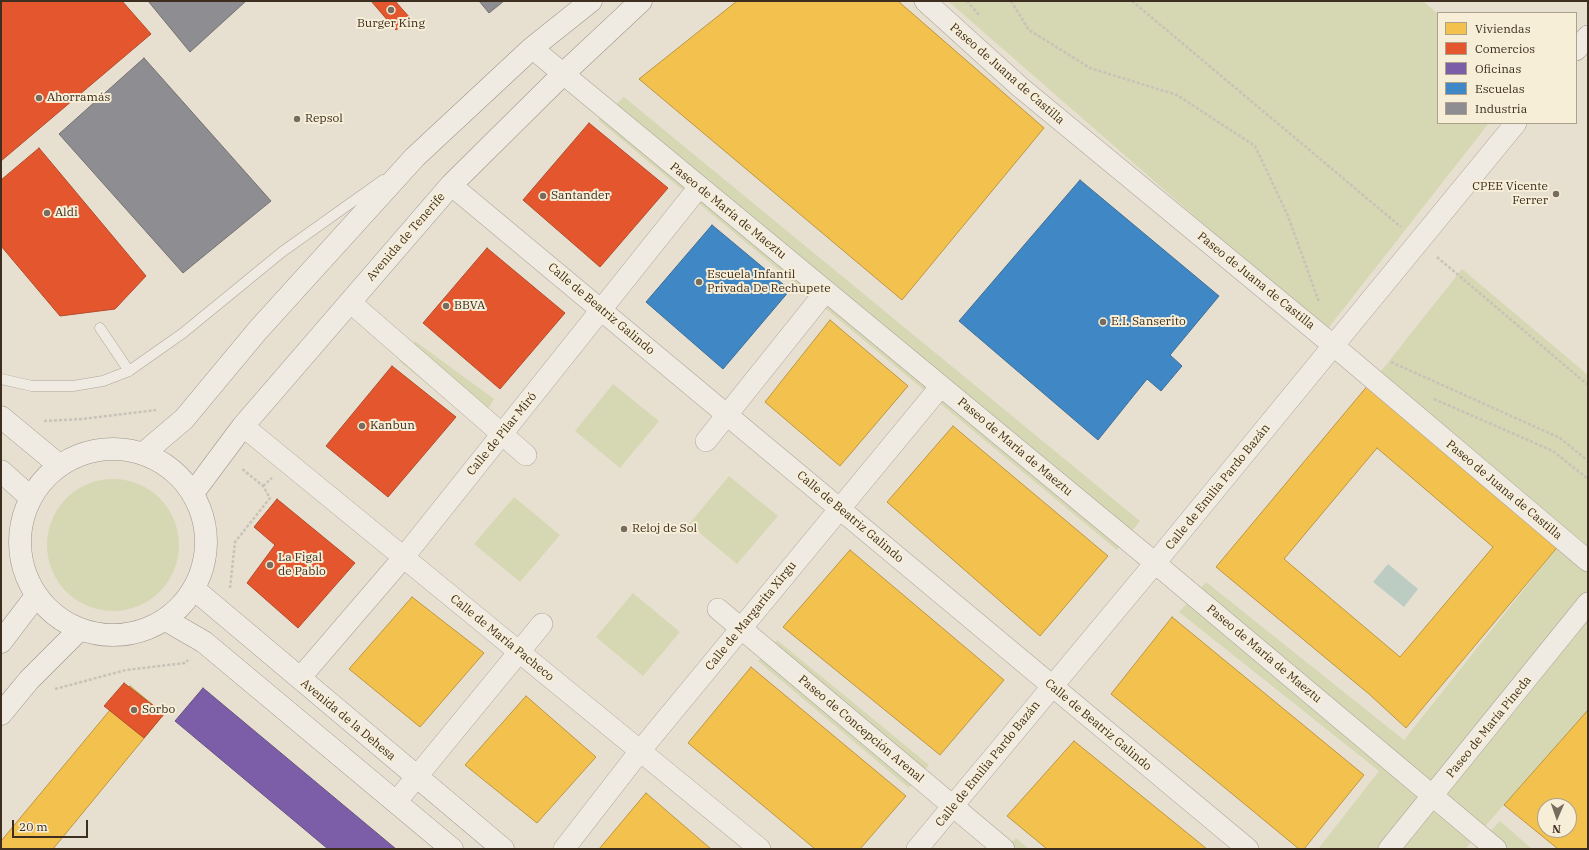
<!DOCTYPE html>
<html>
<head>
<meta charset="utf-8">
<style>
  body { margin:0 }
  #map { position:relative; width:1589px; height:850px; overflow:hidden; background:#e7e0d1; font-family:"IBM Plex Serif",serif }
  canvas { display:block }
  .frame { position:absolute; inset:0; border:2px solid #3d2e20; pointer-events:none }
  .legend { position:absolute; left:1437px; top:12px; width:140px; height:112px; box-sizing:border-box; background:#f7eed8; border:1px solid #ada18e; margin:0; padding:5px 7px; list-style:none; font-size:12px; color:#3d2e20 }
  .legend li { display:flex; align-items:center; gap:8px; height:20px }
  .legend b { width:20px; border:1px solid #ada18e }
  .north { position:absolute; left:1537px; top:798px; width:40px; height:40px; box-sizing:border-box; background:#f7eed8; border:1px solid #ada18e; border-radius:50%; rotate:182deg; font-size:11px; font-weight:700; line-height:16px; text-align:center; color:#3d2e20 }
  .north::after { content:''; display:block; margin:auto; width:14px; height:18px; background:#786c5e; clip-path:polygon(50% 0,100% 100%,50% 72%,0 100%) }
  .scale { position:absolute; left:12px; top:820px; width:76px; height:18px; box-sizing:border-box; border:2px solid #3d2e20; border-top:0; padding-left:5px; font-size:12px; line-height:14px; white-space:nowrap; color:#3d2e20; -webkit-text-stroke:3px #f7eed8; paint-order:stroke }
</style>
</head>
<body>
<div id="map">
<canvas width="1589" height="850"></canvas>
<div class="frame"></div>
<ul class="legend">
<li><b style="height:11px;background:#f2c14e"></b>Viviendas</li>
<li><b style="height:11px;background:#e4572e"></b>Comercios</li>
<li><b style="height:11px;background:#7b5ea7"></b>Oficinas</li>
<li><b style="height:11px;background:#3f88c5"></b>Escuelas</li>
<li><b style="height:11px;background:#8d8d92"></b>Industria</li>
</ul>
<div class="north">N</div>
<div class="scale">20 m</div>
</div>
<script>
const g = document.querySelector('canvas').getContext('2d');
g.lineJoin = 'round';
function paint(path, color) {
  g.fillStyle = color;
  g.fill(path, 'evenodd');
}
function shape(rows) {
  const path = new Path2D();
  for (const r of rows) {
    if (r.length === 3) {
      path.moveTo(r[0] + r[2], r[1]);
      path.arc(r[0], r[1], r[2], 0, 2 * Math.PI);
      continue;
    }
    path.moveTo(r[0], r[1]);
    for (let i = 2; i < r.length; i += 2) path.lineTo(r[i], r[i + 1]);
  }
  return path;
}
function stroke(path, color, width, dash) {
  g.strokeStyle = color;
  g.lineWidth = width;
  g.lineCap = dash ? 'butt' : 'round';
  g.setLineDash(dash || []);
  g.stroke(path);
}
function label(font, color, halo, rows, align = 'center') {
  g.font = font + ' "IBM Plex Serif",serif';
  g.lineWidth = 4;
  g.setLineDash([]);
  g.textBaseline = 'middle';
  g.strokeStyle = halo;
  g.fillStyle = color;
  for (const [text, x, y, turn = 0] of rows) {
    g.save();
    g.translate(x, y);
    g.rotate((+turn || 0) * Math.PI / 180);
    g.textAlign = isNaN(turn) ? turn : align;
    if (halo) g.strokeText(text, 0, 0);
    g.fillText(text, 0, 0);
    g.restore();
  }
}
paint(shape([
  [948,1,1423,1,1438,14,1438,123,1489,123,1326,331],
  [624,97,1140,521,1117,550,598,120],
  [1462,269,1588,375,1588,710,1465,849,1318,849,1379,771,1179,612,1206,582,1404,740,1563,540,1374,380],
  [415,341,494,399,478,425,399,361],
  [613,384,659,421,620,468,575,431],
  [729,476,778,516,737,564,689,524],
  [113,545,66],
  [514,497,560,535,520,582,474,544],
  [633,593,680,632,643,676,596,637],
  [777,640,929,765,909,788,758,661],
  [1500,821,1532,849,1474,849],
  [1016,838,1029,849,1005,849]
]), '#d6d7b3');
paint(shape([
  [1388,564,1418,589,1404,607,1373,582]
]), '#bcccc2');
const homes = shape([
  [737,1,898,1,1044,128,902,300,639,79,737,1],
  [830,320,908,386,840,466,765,402,830,320],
  [1369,384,1560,544,1406,728,1369,694,1216,567,1369,384],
  [1377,448,1493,547,1400,657,1284,559,1377,448],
  [953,426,1108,556,1040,636,887,502,953,426],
  [850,550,1004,680,940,755,783,627,850,550],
  [412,597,484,653,420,727,349,669,412,597],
  [1172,617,1364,775,1304,849,1299,849,1111,694,1172,617],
  [751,667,906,796,860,849,815,849,688,743,751,667],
  [130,686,164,714,53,849,1,849,1,841,130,686],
  [526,696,596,757,537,823,465,765,526,696],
  [1588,710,1588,849,1558,849,1504,805,1588,710],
  [1545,806,1569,806,1569,830,1545,830,1545,806],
  [1074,741,1207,849,1047,849,1007,816,1074,741],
  [646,793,711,849,599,849,646,793]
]);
paint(homes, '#f2c14e');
stroke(homes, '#bc9540', 1);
const shops = shape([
  [1,1,122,1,151,34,1,161,1,1],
  [371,1,395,1,411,19,396,30,371,1],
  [589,123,668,188,600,267,523,200,589,123],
  [39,148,146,276,115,309,60,316,1,246,1,180,39,148],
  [487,248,565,313,500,389,423,323,487,248],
  [392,366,456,417,388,497,326,446,392,366],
  [277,499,355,563,298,628,247,583,275,545,254,527,277,499],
  [124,683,164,714,144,738,104,706,124,683]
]);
paint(shops, '#e4572e');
stroke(shops, '#b24b2a', 1);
const offices = shape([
  [203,688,396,849,328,849,175,721,203,688]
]);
paint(offices, '#7b5ea7');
stroke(offices, '#68507e', 1);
const schools = shape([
  [1080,180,1219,296,1170,355,1182,366,1161,391,1147,379,1098,440,959,321,1080,180],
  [712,225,790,290,723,369,646,302,712,225]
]);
paint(schools, '#3f88c5');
stroke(schools, '#3e6d94', 1);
const industry = shape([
  [148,1,246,1,190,52,148,1],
  [479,1,504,1,489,13,479,1],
  [144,58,271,201,183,273,59,134,144,58]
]);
paint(industry, '#8d8d92');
stroke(industry, '#757070', 1);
const lane = shape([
  [100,328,129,371],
  [1,379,32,386,73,386,103,381,129,371,183,333,282,252,383,180]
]);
const street = shape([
  [925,1,1020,87,1334,346,1588,561],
  [532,48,1155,563,1496,849],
  [1576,50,1588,36],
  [451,185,1248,849],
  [350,302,526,455],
  [243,426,760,849],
  [706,441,826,291],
  [718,609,1004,849],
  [300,678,403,558,699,187],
  [396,802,542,624],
  [564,849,640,751,941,386],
  [917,849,1155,563,1516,123],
  [1389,849,1588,603]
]);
const secondary = shape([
  [1,417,59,465],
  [113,542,93],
  [144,453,184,419,258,330,415,157,532,48,591,1],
  [1,471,30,497],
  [193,493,243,426,451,185,562,75,641,1],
  [194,589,503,849],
  [166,620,204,642,452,849],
  [1,642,36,596],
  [1,714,29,680,79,630]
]);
stroke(lane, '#ada599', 11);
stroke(street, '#ada599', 22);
stroke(secondary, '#9c958a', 23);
stroke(shape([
  [967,1,980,16],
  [1011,1,1029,30,1090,68,1177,95,1255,146,1288,216,1319,302],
  [1132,1,1401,227],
  [1437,257,1588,385],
  [1391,362,1560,438,1588,461],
  [1434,399,1553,451,1588,479],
  [44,421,82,419,156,410],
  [263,486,272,478],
  [230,588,235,542,270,498,263,486,241,468],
  [55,689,126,670,185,663,188,660]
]), '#c8c2b9', 2.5, [3, 2]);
stroke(lane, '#efebe3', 10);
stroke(street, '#efebe3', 21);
stroke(secondary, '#efebe3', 22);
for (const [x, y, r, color] of [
  [391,10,4,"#786c5e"],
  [39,98,4,"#786c5e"],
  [297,119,4,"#786c5e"],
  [1556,194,4,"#786c5e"],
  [543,196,4,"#786c5e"],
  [47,213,4,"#786c5e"],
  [699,282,4,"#786c5e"],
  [446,306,4,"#786c5e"],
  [1103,322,4,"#786c5e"],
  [362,426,4,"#786c5e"],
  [624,529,4,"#786c5e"],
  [270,565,4,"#786c5e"],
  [134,710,4,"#786c5e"]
]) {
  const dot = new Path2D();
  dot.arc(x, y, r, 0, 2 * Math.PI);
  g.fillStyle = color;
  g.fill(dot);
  stroke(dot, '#f7eed8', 1.5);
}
label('12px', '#3d2e20', '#f7eed8', [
  ["Burger King",391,24,"center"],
  ["Ahorramás",47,98],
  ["Repsol",305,119],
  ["CPEE Vicente",1548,187,"right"],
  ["Ferrer",1548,201,"right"],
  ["Santander",551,196],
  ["Aldi",55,213],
  ["Escuela Infantil",707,275],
  ["Privada De Rechupete",707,289],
  ["BBVA",454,306],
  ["E.I. Sanserito",1111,322],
  ["Kanbun",370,426],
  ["Reloj de Sol",632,529],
  ["La Figal",278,558],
  ["de Pablo",278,572],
  ["Sorbo",142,710]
], 'left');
label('12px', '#3d2e20', '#f7eed8', [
  ["Paseo de Juana de Castilla",1007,74,41],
  ["Paseo de María de Maeztu",728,211,39],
  ["Avenida de Tenerife",406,237,-49],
  ["Paseo de Juana de Castilla",1256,281,39],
  ["Calle de Beatriz Galindo",601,309,40],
  ["Calle de Pilar Miró",502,434,-51],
  ["Paseo de María de Maeztu",1015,447,40],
  ["Calle de Emilia Pardo Bazán",1218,487,-51],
  ["Paseo de Juana de Castilla",1504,490,40],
  ["Calle de Beatriz Galindo",850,517,40],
  ["Calle de Margarita Xirgu",751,616,-51],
  ["Calle de María Pacheco",502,638,39],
  ["Paseo de María de Maeztu",1264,654,40],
  ["Avenida de la Dehesa",348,720,40],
  ["Calle de Beatriz Galindo",1098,725,40],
  ["Paseo de María Pineda",1489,727,-51],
  ["Paseo de Concepción Arenal",861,729,40],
  ["Calle de Emilia Pardo Bazán",988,764,-51]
]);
</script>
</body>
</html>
